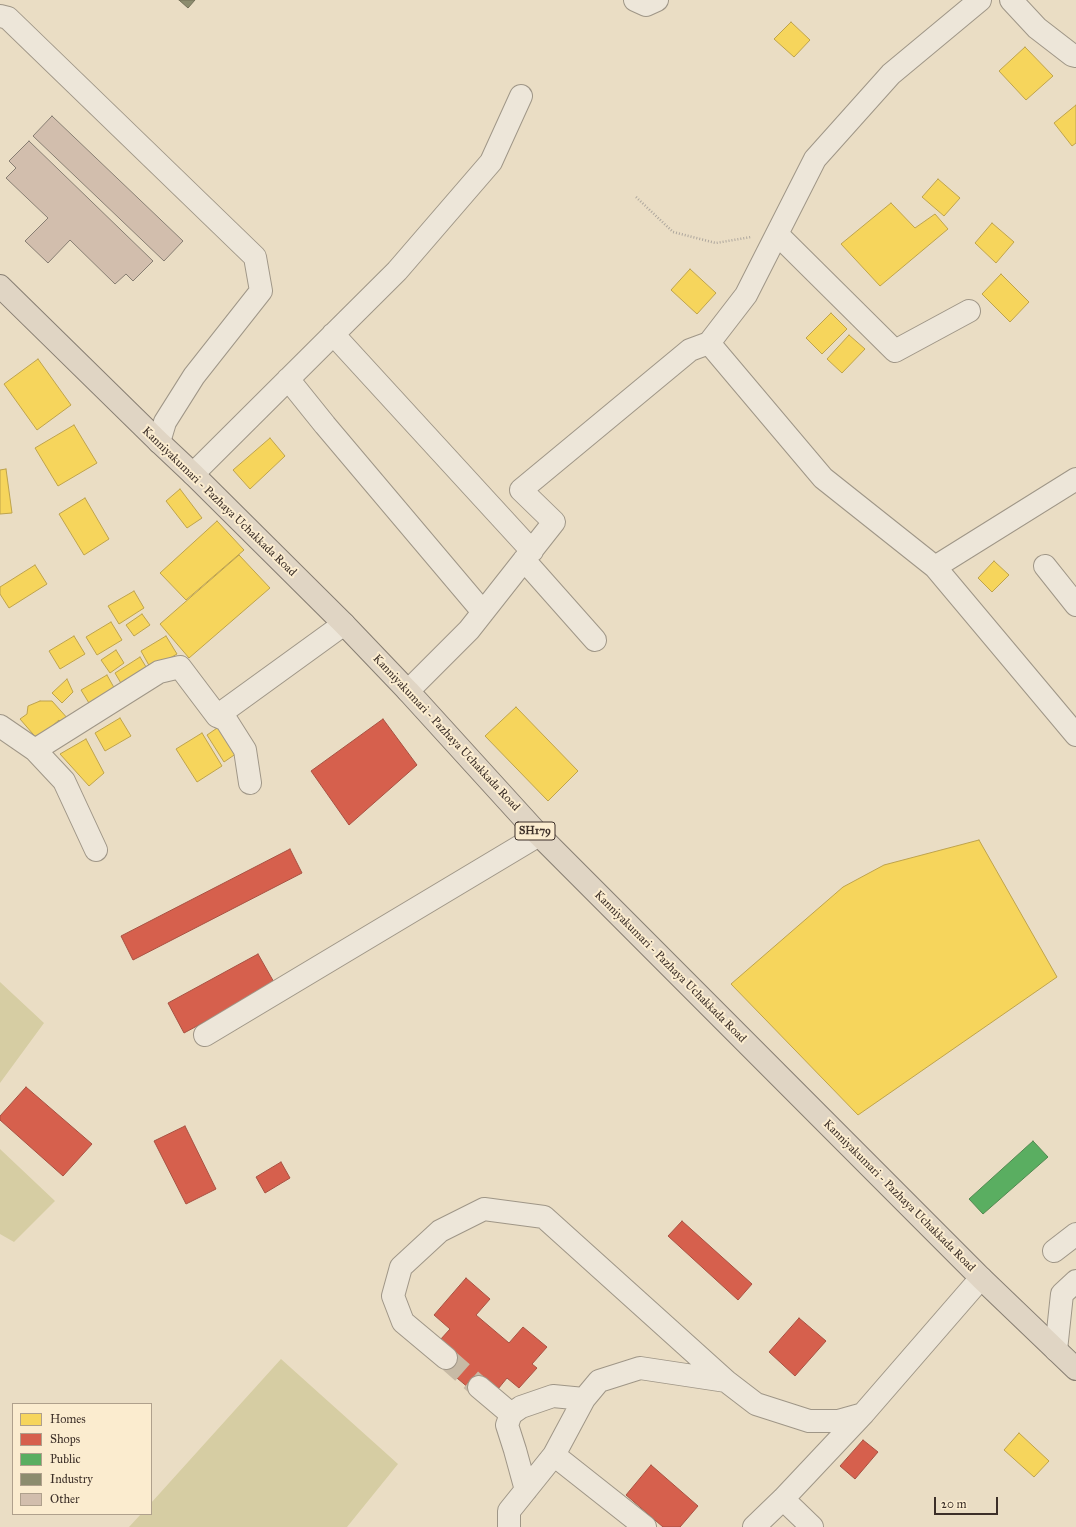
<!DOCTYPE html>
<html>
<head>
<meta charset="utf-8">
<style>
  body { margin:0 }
  #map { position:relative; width:1076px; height:1527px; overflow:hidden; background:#eaddc4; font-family:"IM FELL Great Primer",serif }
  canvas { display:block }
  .legend { position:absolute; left:12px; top:1403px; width:140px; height:112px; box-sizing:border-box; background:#fbeccf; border:1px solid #afa08c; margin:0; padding:5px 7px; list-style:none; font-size:12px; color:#3c2f28 }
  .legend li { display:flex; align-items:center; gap:8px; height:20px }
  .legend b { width:20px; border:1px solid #afa08c }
  .scale { position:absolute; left:934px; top:1497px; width:64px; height:18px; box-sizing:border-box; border:2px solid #3c2f28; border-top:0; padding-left:5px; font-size:12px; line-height:14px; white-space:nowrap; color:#3c2f28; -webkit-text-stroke:3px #fbeccf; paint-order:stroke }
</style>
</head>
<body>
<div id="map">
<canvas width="1076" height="1527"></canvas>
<ul class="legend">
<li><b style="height:11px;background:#f6d55c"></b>Homes</li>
<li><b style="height:11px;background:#d6604d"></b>Shops</li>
<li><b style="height:11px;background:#5aae61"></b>Public</li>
<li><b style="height:11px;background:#8c8c6e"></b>Industry</li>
<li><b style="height:11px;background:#d2bead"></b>Other</li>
</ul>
<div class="scale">20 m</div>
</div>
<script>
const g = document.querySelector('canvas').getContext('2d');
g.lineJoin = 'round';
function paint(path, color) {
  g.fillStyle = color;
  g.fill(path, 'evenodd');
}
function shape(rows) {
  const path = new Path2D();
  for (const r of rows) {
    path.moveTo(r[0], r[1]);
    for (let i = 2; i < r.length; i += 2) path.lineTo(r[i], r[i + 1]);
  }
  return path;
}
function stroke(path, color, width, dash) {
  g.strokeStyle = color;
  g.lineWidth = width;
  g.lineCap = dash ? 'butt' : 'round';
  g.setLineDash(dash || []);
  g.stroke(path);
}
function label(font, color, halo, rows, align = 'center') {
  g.font = font + ' "IM FELL Great Primer",serif';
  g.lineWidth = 4;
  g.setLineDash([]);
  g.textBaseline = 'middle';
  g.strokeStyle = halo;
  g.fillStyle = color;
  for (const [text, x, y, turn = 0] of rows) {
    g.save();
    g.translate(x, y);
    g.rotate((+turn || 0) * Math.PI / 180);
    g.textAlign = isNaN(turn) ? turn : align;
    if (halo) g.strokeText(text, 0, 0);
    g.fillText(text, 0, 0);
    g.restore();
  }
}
paint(shape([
  [0,982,44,1023,0,1083],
  [0,1149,55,1201,14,1242,0,1234],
  [281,1359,398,1464,347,1527,129,1527,141,1514,151,1514,151,1503]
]), '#d6cda3');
const homes = shape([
  [791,22,810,40,794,57,774,39,791,22],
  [1025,47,1053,76,1026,100,999,71,1025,47],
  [1076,105,1076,143,1072,146,1054,123,1076,105],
  [938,179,960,198,944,216,922,197,938,179],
  [891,203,915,228,935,214,948,229,880,286,841,244,891,203],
  [992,223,1014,242,996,263,975,243,992,223],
  [690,269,716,293,697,314,671,290,690,269],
  [1001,274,1029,302,1010,322,982,294,1001,274],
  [831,313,847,329,822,354,806,338,831,313],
  [849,335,865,349,842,373,827,359,849,335],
  [38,359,71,405,37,430,4,384,38,359],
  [74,425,97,463,58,486,35,448,74,425],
  [270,438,285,456,250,489,233,470,270,438],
  [6,469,12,513,0,514,0,470,6,469],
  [180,489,202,518,187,528,166,501,180,489],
  [85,498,109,539,84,555,59,514,85,498],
  [217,521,244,550,186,600,160,573,217,521],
  [239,555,270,588,189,658,160,624,239,555],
  [994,561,1009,575,992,592,978,578,994,561],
  [35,565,47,584,9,608,0,594,0,587,35,565],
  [134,591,144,608,119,624,108,606,134,591],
  [142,614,150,625,134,636,126,625,142,614],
  [111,622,122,640,97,655,86,637,111,622],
  [74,636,85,654,60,669,49,651,74,636],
  [166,636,177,654,151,669,141,651,166,636],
  [116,650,124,663,110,673,101,660,116,650],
  [140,657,151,675,125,690,115,673,140,657],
  [107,675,117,693,92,708,81,690,107,675],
  [67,679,73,692,62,703,52,693,67,679],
  [40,701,52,701,69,720,63,725,59,720,43,734,39,741,20,719,27,714,28,706,40,701],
  [516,707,578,771,548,801,485,736,516,707],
  [120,718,131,736,105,751,95,733,120,718],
  [223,724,240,751,224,762,207,735,223,724],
  [202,733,222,766,197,782,176,749,202,733],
  [86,739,104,773,89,786,60,754,86,739],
  [979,840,1057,977,858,1115,731,984,843,887,884,865,979,840],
  [1019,1433,1049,1461,1034,1477,1004,1450,1019,1433]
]);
paint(homes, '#f6d55c');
stroke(homes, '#bea34c', 1);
const shops = shape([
  [383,719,417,765,349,825,311,771,383,719],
  [290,849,302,873,133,960,121,936,290,849],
  [258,954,275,984,184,1033,168,1003,258,954],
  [26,1087,92,1144,63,1176,0,1120,0,1116,26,1087],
  [185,1126,216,1189,186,1204,154,1141,185,1126],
  [281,1162,290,1178,265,1193,256,1177,281,1162],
  [682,1221,752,1284,738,1300,668,1236,682,1221],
  [466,1278,490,1299,476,1315,509,1343,523,1327,547,1347,532,1364,537,1368,519,1388,507,1378,498,1389,481,1375,470,1389,444,1367,440,1340,450,1329,434,1315,466,1278],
  [799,1318,826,1341,795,1376,769,1352,799,1318],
  [863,1440,878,1452,855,1479,840,1466,863,1440],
  [651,1465,698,1506,680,1527,663,1527,626,1495,651,1465]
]);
paint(shops, '#d6604d');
stroke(shops, '#a85142', 1);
const public = shape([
  [1033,1141,1048,1157,983,1214,969,1199,1033,1141]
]);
paint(public, '#5aae61');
stroke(public, '#518850', 1);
const industry = shape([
  [179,0,195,0,188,8,179,0]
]);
paint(industry, '#8c8c6e');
stroke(industry, '#747059', 1);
const building = shape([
  [52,116,183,241,164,261,33,136,52,116],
  [29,141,153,261,133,281,126,274,115,284,70,240,48,263,25,241,48,218,6,178,16,168,9,161,29,141]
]);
paint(building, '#d2bead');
stroke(building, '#877e72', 1);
stroke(shape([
  [446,1358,479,1387]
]), '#c7baa5', 22, [22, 11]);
const minor = shape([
  [635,0,646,5,657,0],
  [1011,0,1037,28,1072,55,1076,56],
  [0,16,8,18,255,257,261,291,194,376,165,422,159,442],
  [777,234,895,351,969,311],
  [333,334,532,551],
  [709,343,823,478,935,567,1076,479],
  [288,379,325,425,483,612],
  [193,474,397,271,491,162,521,96],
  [524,560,595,640],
  [1045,566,1076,605],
  [935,567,1076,735],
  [408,691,469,630,554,522,521,490,690,350,709,343,746,295,815,159,891,74,980,0],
  [217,716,226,720,245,750,250,783],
  [0,726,35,750,64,781,96,850],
  [35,750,159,672,180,667,217,716,344,624],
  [205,1035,539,835],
  [1054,1251,1076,1234],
  [1056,1350,1062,1294,1076,1281],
  [446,1358,403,1322,393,1296,401,1267,440,1231,484,1209,544,1217,726,1381,756,1404,809,1421,838,1421,863,1414],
  [479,1387,511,1414,521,1407,553,1396,584,1399],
  [511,1414,507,1425,515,1450,526,1490],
  [554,1455,645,1527],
  [783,1499,812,1527],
  [509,1527,509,1511,554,1455,584,1399,599,1381,640,1368,726,1381],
  [754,1527,783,1499,863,1414,981,1278]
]);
const major = shape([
  [0,286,159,442,193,474,344,624,408,691,539,835,981,1278,1076,1369]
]);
stroke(minor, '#9f9687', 24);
stroke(major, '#877e72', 24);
stroke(shape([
  [636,197,673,232,716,243,751,237]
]), '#aea79e', 2.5, [1, 2]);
stroke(minor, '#ede6d9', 22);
stroke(major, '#e0d5c4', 22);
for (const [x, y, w] of [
  [535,831,40]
]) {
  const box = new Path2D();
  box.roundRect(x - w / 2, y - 9, w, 18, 3);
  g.fillStyle = '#fbeccf';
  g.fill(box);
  stroke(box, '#3c2f28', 1);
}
label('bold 11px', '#3c2f28', null, [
  ["SH179",535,831]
]);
label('12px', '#3c2f28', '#fbeccf', [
  ["Kanniyakumari - Pazhaya Uchakkada Road",219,502,44],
  ["Kanniyakumari - Pazhaya Uchakkada Road",446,733,47],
  ["Kanniyakumari - Pazhaya Uchakkada Road",670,967,45],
  ["Kanniyakumari - Pazhaya Uchakkada Road",899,1196,45]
]);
</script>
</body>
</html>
